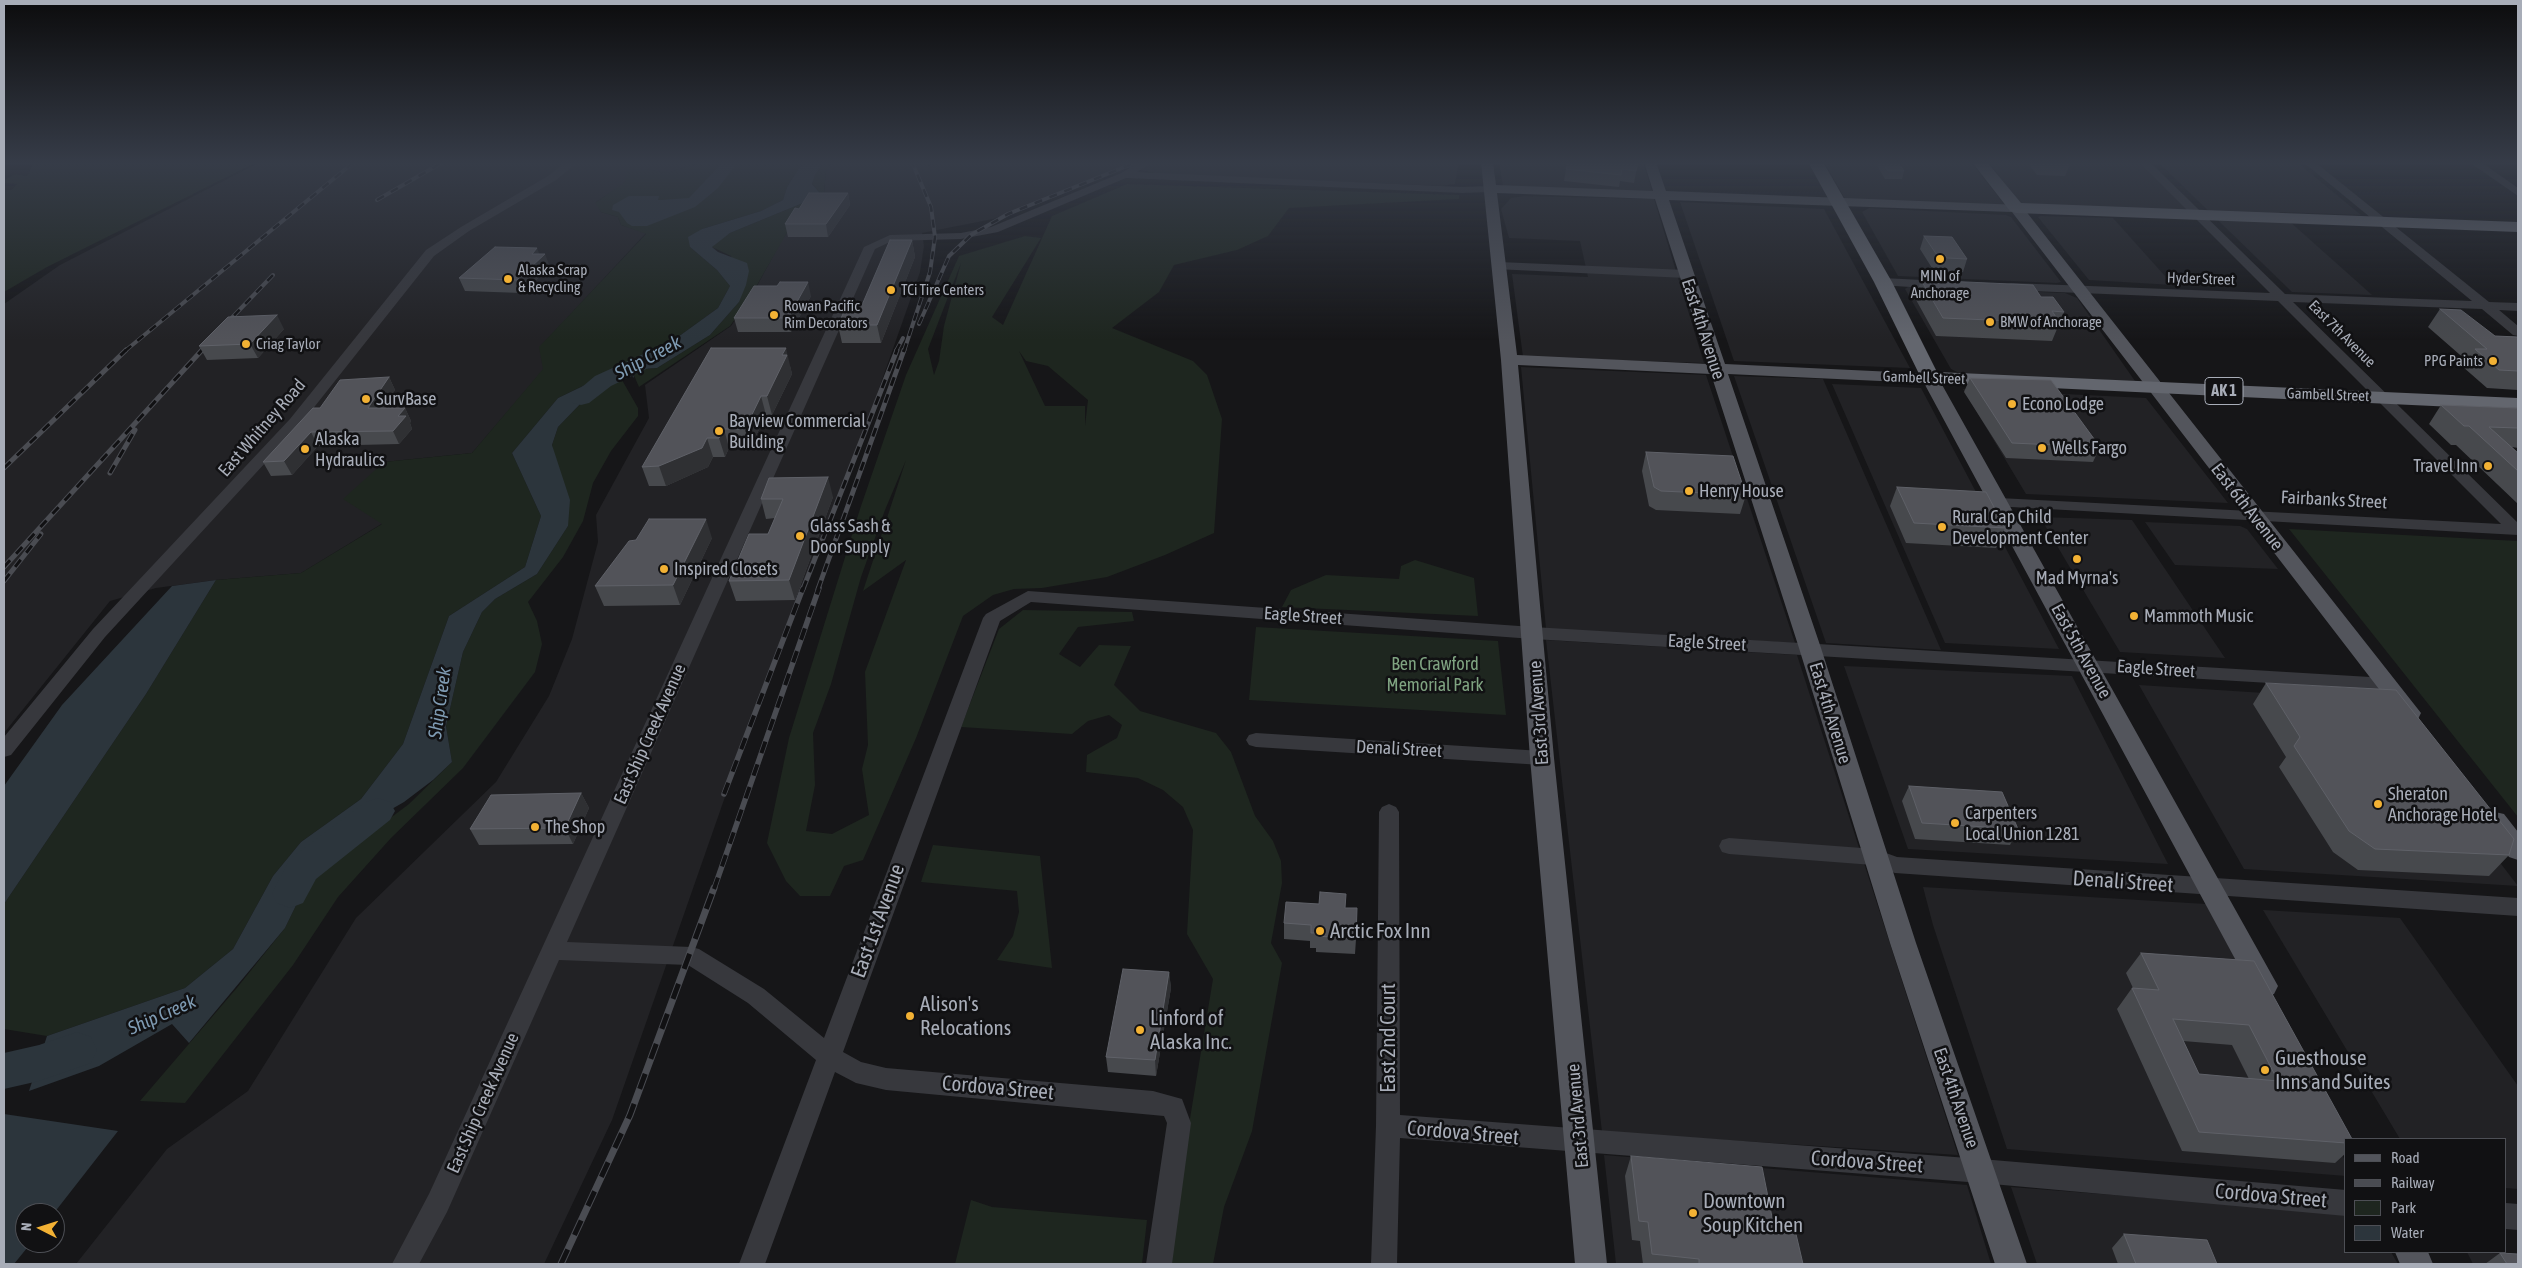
<!DOCTYPE html>
<html>
<head>
<meta charset="utf-8">
<style>
  body { margin:0 }
  #map { position:relative; width:2522px; height:1268px; overflow:hidden; background:#161618; font-family:"Asap Condensed",sans-serif }
  canvas { display:block }
  .frame { position:absolute; inset:0; border:5px solid #a8adb8; pointer-events:none }
  .legend { position:absolute; left:2344px; top:1138px; width:162px; height:115px; box-sizing:border-box; background:#111113; border:1px solid #4d4f55; margin:0; padding:6px 9px; list-style:none; font-size:15px; color:#a8adb8 }
  .legend li { display:flex; align-items:center; gap:10px; height:25px }
  .legend b { width:25px; border:1px solid #4d4f55 }
  .north { position:absolute; left:15px; top:1203px; width:50px; height:50px; box-sizing:border-box; background:#111113; border:1px solid #4d4f55; border-radius:50%; rotate:275deg; font-size:14px; font-weight:700; line-height:20px; text-align:center; color:#a8adb8 }
  .north::after { content:''; display:block; margin:auto; width:18px; height:22px; background:#f2b134; clip-path:polygon(50% 0,100% 100%,50% 72%,0 100%) }
</style>
</head>
<body>
<div id="map">
<canvas width="2522" height="1268"></canvas>
<div class="frame"></div>
<ul class="legend">
<li><b style="height:6px;background:#53555c"></b>Road</li>
<li><b style="height:6px;background:#4a4c52"></b>Railway</li>
<li><b style="height:14px;background:#1e261f"></b>Park</li>
<li><b style="height:14px;background:#2c353c"></b>Water</li>
</ul>
<div class="north">N</div>
</div>
<script>
const g = document.querySelector('canvas').getContext('2d');
g.lineJoin = 'round';
function paint(path, color) {
  g.fillStyle = color;
  g.fill(path, 'evenodd');
}
function shape(rows) {
  const path = new Path2D();
  for (const r of rows) {
    path.moveTo(r[0], r[1]);
    for (let i = 2; i < r.length; i += 2) path.lineTo(r[i], r[i + 1]);
  }
  return path;
}
function stroke(path, color, width, dash) {
  g.strokeStyle = color;
  g.lineWidth = width;
  g.lineCap = dash ? 'butt' : 'round';
  g.setLineDash(dash || []);
  g.stroke(path);
}
function label(font, color, halo, rows, align = 'center') {
  g.font = font + ' "Asap Condensed",sans-serif';
  g.lineWidth = 5;
  g.setLineDash([]);
  g.textBaseline = 'middle';
  g.strokeStyle = halo;
  g.fillStyle = color;
  for (const [text, x, y, turn = 0] of rows) {
    g.save();
    g.translate(x, y);
    g.rotate((+turn || 0) * Math.PI / 180);
    g.textAlign = isNaN(turn) ? turn : align;
    if (halo) g.strokeText(text, 0, 0);
    g.fillText(text, 0, 0);
    g.restore();
  }
}
paint(shape([
  [260,162,702,162,666,173,647,169,596,202,601,212,618,217,621,225,646,233,540,347,544,369,472,453,384,462,383,523,301,573,216,580,156,588,110,601,4,733,4,304,60,265],
  [833,162,926,162,929,167,933,162,1459,162,1455,184,1442,186,1160,174,1124,167,993,219,922,233,924,246,920,272,869,417,740,754,612,1120,544,1264,76,1264,167,1149,248,1091,356,918,496,782,549,696,572,639,598,542,596,515,649,418,645,385,731,326,750,299,780,243,798,215,824,193,826,169],
  [1499,162,1643,162,1653,193,1503,187],
  [1824,162,1971,162,2005,205,1845,199],
  [1988,162,2140,162,2188,210,2022,206],
  [2158,162,2297,162,2361,215,2279,212,2372,295,2292,292],
  [1524,196,1654,199,1704,363,1523,357,1512,274,1588,277,1580,241,1509,238,1501,209,1511,198],
  [1680,202,1824,209,1910,368,1734,361],
  [1869,208,2006,215,2011,217,2061,282,2057,283,1898,276,1862,212],
  [2041,216,2113,218,2173,285,2089,280,2038,217],
  [1908,287,2065,293,2077,298,2135,381,1965,375,1957,372,1951,369,1905,289],
  [1521,367,1706,375,1795,643,1546,629],
  [1734,376,1823,379,1941,650,1826,643],
  [1832,384,1921,388,2059,649,1945,643],
  [1963,389,2146,398,2228,503,2026,494],
  [2040,517,2132,520,2225,658,2120,652],
  [2145,522,2240,526,2247,529,2278,569,2175,565],
  [1546,640,1797,655,1958,1155,1602,1132],
  [1844,666,2072,676,2168,864,1908,849],
  [2139,685,2375,700,2518,886,2244,869],
  [1923,887,2206,904,2346,1162,2346,1176,2007,1149,1933,925],
  [2263,910,2400,918,2518,1086,2518,1189,2506,1188,2506,1139,2400,1139],
  [1604,1155,1967,1185,1991,1264,1616,1264],
  [2011,1187,2346,1213,2346,1252,2391,1252,2398,1264,2037,1264],
  [2467,1252,2518,1254,2518,1264,2473,1264]
]), '#222225');
paint(shape([
  [34,162,257,162,47,267,4,292,4,190,11,190,17,184,4,183,4,180,16,174,27,176],
  [702,162,806,162,799,168,787,187,783,200,761,211,702,229,690,247,717,270,730,286,718,308,664,347,558,398,512,453,541,516,525,567,449,616,403,744,361,799,301,842,273,876,233,949,185,988,47,1036,4,1029,4,904,146,694,216,580,301,573,382,524,343,499,384,462,472,453,543,369,539,347,646,234,621,225,618,217,601,212,595,203,625,182,626,170,647,169,666,173],
  [824,162,833,162,826,169,824,193,822,195,812,184,815,175],
  [1127,184,1459,195,1459,199,1289,208,1268,236,1237,250,1174,265,1159,292,1112,328,1193,361,1207,375,1222,419,1214,533,1165,555,1107,577,1042,588,1014,589,993,595,963,616,916,738,863,860,844,866,830,896,800,896,786,881,767,843,789,738,860,509,906,375,959,256,1025,236,1041,238,992,317,1003,325,1052,216],
  [961,263,944,326,939,361,934,375,928,349],
  [1019,351,1026,361,1048,366,1088,400,1085,426,1085,406,1045,406],
  [906,460,863,591,906,560,865,672,868,745,862,769,869,815,832,834,806,831,815,785,813,733,831,684,861,577,885,510],
  [815,198,797,215,749,299,730,326,639,387,633,373,643,369,657,368,710,335,739,302,731,256,712,247,716,242,730,233],
  [622,380,638,408,638,416,611,451,593,483,583,521,563,557,528,602,537,621,542,644,535,672,463,768,391,838,338,897,293,965,185,1103,140,1101,236,989,285,928,304,889,357,843,409,804,452,762,446,726,463,652,482,612,495,599,537,574,568,526,552,445,558,427,585,399,599,390],
  [2289,529,2518,541,2518,817,2352,608],
  [1415,560,1474,578,1478,616,1282,607,1291,590,1326,575,1399,579,1401,566],
  [1023,610,1132,612,1134,621,1078,627,1059,654,1080,667,1099,645,1131,646,1114,685,1140,711,1216,733,1231,752,1255,816,1273,841,1281,861,1282,883,1271,943,1282,963,1252,1131,1224,1207,1213,1264,1166,1264,1213,979,1187,934,1193,830,1183,807,1163,790,1138,778,1086,772,1087,755,1117,738,1122,725,1109,715,1088,721,1072,734,961,727,999,629],
  [1256,627,1498,641,1506,715,1249,700],
  [933,845,1040,856,1052,968,997,960,1013,936,1019,912,1017,891,921,882],
  [971,1200,992,1207,1147,1220,1142,1264,955,1264]
]), '#1e261f');
paint(shape([
  [723,162,733,162,734,167,718,188,695,207,647,226,632,226,627,223,619,212,612,210,613,205,629,196,659,196,658,200,661,200,689,198],
  [806,162,824,162,815,175,812,184,820,193,815,198,730,233,712,247,718,252,747,263,749,271,746,285,739,302,710,335,657,368,643,369,633,373,634,378,624,366,664,347,718,308,730,286,717,270,690,247,688,237,702,229,761,211,783,200,787,187,799,168],
  [612,372,622,380,599,390,585,399,558,427,552,445,570,500,568,526,537,574,495,599,482,612,463,652,446,726,452,762,433,780,404,802,317,852,304,889,285,928,189,1043,172,1024,99,1066,29,1091,47,1036,185,988,233,949,273,876,301,842,361,799,403,744,449,616,525,567,541,516,512,453,558,398],
  [216,580,146,694,4,904,4,786,62,705,172,586],
  [4,1114,118,1131,54,1213,25,1213,25,1243,31,1243,14,1264,4,1264]
]), '#2c353c');
paint(shape([
  [663,345,671,347,674,352,671,357,611,386,589,403,581,405,573,403,569,398,595,376,663,345],
  [378,798,390,802,395,811,390,820,316,879,303,903,290,908,277,903,272,893,290,859,366,802,378,798],
  [77,1032,91,1037,97,1050,91,1063,39,1081,4,1089,4,1053,39,1045,77,1032]
]), '#2c353c');
paint(shape([
  [566,162,578,162,556,180,469,231,434,256,300,425,105,637,11,755,4,757,4,737,93,629,290,419,426,250,461,227,548,176,566,162],
  [1140,162,1153,162,1137,172,1462,187,1489,186,1494,189,1489,192,1462,193,1126,178,998,232,961,239,892,241,875,249,567,942,691,947,699,949,764,989,824,1038,983,618,986,614,1028,591,1533,627,2387,678,2393,680,2396,684,2393,688,2387,690,1533,639,1031,602,1000,621,843,1052,861,1062,886,1068,1153,1091,1182,1099,1191,1123,1172,1264,1146,1264,1167,1123,1164,1116,886,1090,856,1083,835,1072,765,1264,739,1264,816,1060,748,1003,688,965,559,960,447,1212,419,1264,392,1264,429,1194,864,247,890,235,961,233,991,227,1121,173,1140,162],
  [2139,162,2150,162,2285,294,2472,301,2303,162,2315,162,2489,302,2518,303,2518,311,2499,310,2518,326,2518,336,2513,335,2482,309,2293,302,2518,523,2518,535,1993,506,1991,503,1993,500,1999,498,2501,524,2278,301,2007,290,2005,287,2007,284,2011,283,2270,293,2139,162],
  [2469,162,2481,162,2518,188,2518,196,2469,162],
  [1499,262,1686,270,1692,274,1686,278,1495,269,1493,266,1499,262],
  [1883,278,1942,281,1948,285,1942,289,1879,285,1877,282,1883,278],
  [1256,733,1542,751,1549,753,1552,758,1549,763,1542,765,1256,747,1249,745,1246,740,1249,735,1256,733],
  [1389,804,1396,807,1399,812,1400,1115,1981,1159,2346,1190,2346,1216,1981,1183,1400,1138,1397,1264,1371,1264,1376,1126,1379,812,1382,807,1389,804],
  [1729,838,1875,849,1897,857,2518,898,2518,916,1895,873,1873,865,1729,854,1722,852,1719,846,1722,840,1729,838],
  [2506,1203,2518,1204,2518,1230,2506,1229,2506,1203]
]), '#37383d');
paint(shape([
  [1481,162,1493,162,1496,185,1653,191,1644,162,1656,162,1666,191,2021,205,2421,713,2418,719,2410,721,2402,719,2012,212,1669,200,1725,364,1936,374,2278,986,2274,994,2264,998,2254,994,1924,383,1728,374,1821,648,1916,943,2027,1264,1995,1264,1890,943,1799,648,1711,374,1518,365,1554,758,1607,1264,1575,1264,1530,758,1501,360,1481,162],
  [1497,193,1655,199,1708,364,1517,355,1497,193],
  [2495,812,2504,814,2518,832,2518,860,2509,857,2483,821,2486,814,2495,812],
  [2395,1252,2428,1252,2433,1264,2400,1264,2395,1252]
]), '#53555c');
paint(shape([
  [1808,162,1823,162,1892,282,1937,372,2518,398,2518,410,1923,382,1874,282,1808,162],
  [1972,162,1987,162,2021,203,2518,222,2518,232,2016,213,2010,211,1972,162]
]), '#63666e');
const railFar3 = shape([
  [377,200,443,162],
  [919,324,949,256,971,235,1008,214,1137,162],
  [223,327,273,275],
  [125,351,354,162],
  [201,351,211,340],
  [896,351,903,338],
  [904,351,930,272,935,237,931,207,912,162]
]);
const railFar2 = shape([
  [4,468,126,350],
  [110,473,135,430],
  [4,567,202,350],
  [4,581,41,534],
  [803,589,897,350],
  [818,589,904,350]
]);
const railFar1 = shape([
  [724,794,803,588],
  [714,889,819,588]
]);
const rail = shape([
  [561,1264,630,1115,714,888]
]);
stroke(railFar3, '#4a4c52', 4);
stroke(railFar2, '#4a4c52', 5);
stroke(railFar1, '#4a4c52', 5.5);
stroke(rail, '#4a4c52', 7);
stroke(railFar3, '#111113', 2.5, [8]);
stroke(railFar2, '#111113', 3, [9]);
stroke(railFar1, '#111113', 4, [12]);
stroke(rail, '#111113', 5, [16]);
paint(shape([
  [1638,162,1634,183,1620,181,1619,187,1564,181,1566,169],
  [1875,162,1898,162,1904,171,1902,179,1885,179],
  [2027,162,2069,162,2070,164,2065,176,2037,175],
  [848,193,850,205,828,237,788,237,785,224],
  [1924,236,1967,259,1963,272,1942,271,1940,268,1932,268,1920,249],
  [912,240,915,257,881,343,842,343,838,325,862,305],
  [539,254,550,267,522,293,465,291,459,278],
  [1921,280,2041,297,2064,312,2052,341,1936,336,1915,298],
  [811,296,791,332,738,332,734,318],
  [2440,309,2495,336,2518,337,2518,390,2487,388,2463,367,2467,361,2428,327],
  [284,329,258,358,207,360,199,346],
  [790,366,792,374,772,415,766,415,750,448,729,448,725,457,713,457,708,467,666,486,649,486,642,467],
  [389,377,395,390,383,408,405,408,411,421,410,423,412,429,399,444,318,446,292,475,271,476,263,462,320,408],
  [1970,378,2100,447,2093,462,2006,458,1964,392],
  [2441,405,2518,408,2518,448,2512,447,2518,453,2518,504,2456,445,2451,445,2429,424],
  [1646,452,1746,495,1740,514,1656,510,1649,506,1642,471],
  [1897,487,2005,528,1996,548,1906,543,1890,506],
  [833,497,795,600,736,601,729,581,768,534,775,518,766,519,761,499],
  [712,538,680,605,604,606,595,586,636,540],
  [2266,683,2509,855,2489,876,2358,870,2333,852,2279,767,2286,757,2253,704],
  [1909,786,2018,829,2010,845,1915,839,1902,801],
  [581,793,589,808,573,844,479,845,470,829],
  [1345,908,1356,939,1355,954,1316,952,1316,948,1310,948,1310,941,1284,939,1284,923],
  [2141,953,2254,961,2346,1139,2346,1153,2335,1163,2182,1151,2117,1009,2132,988,2133,988,2126,973],
  [2183,1041,2232,1045,2249,1079,2199,1074],
  [1169,972,1171,988,1156,1076,1108,1072,1106,1057],
  [1631,1156,1773,1222,1784,1233,1803,1264,1643,1264,1640,1241,1632,1240,1625,1176],
  [2124,1234,2217,1264,2118,1264,2112,1248],
  [2500,1253,2518,1264,2485,1264]
]), '#47494d');
paint(shape([
  [848,193,850,205,828,237,826,224],
  [912,240,915,257,881,343,877,325],
  [537,248,541,258,545,254,550,267,522,293,517,280,532,254],
  [808,282,811,296,791,332,788,318],
  [277,315,284,329,258,358,250,344],
  [786,348,792,374,772,415,767,396,782,355],
  [389,377,395,390,374,422,368,408],
  [761,396,766,415,750,448,745,429],
  [405,408,411,421,410,423,412,429,399,444,393,431,398,416],
  [724,429,729,448,725,457,719,438],
  [311,432,318,446,292,475,284,461],
  [707,438,713,457,708,467,666,486,659,466],
  [828,477,833,497,795,600,789,580],
  [706,519,712,538,680,605,673,585],
  [581,793,589,808,573,844,565,828],
  [1169,972,1171,988,1156,1076,1155,1060]
]), '#2f3033');
const building = shape([
  [1568,162,1638,162,1636,171,1622,169,1621,175,1566,169,1568,162],
  [1882,162,1898,162,1904,171,1888,171,1882,162],
  [2069,162,2070,164,2042,162,2069,162],
  [809,193,848,193,826,224,785,224,795,208,799,209,809,193],
  [1924,236,1952,237,1967,259,1947,258,1945,255,1937,255,1924,236],
  [890,240,912,240,877,325,838,325,847,305,862,305,890,240],
  [495,247,537,248,532,254,545,254,517,280,459,278,495,247],
  [1921,280,2033,285,2041,297,2053,297,2064,312,2052,311,2060,323,1943,318,1921,280],
  [780,282,808,282,788,318,734,318,754,286,777,286,780,282],
  [2440,309,2461,310,2495,336,2518,337,2518,371,2499,370,2475,349,2487,349,2440,309],
  [277,315,250,344,199,346,228,317,277,315],
  [711,348,786,348,782,355,787,355,767,396,761,396,745,429,724,429,719,438,707,438,702,448,659,466,642,467,711,348],
  [389,377,368,408,405,408,398,416,406,416,393,431,311,432,284,461,263,462,313,408,320,408,340,380,389,377],
  [1970,378,2051,380,2100,447,2012,443,1970,378],
  [2441,405,2518,408,2518,428,2489,427,2518,453,2518,471,2469,426,2464,426,2441,405],
  [1646,452,1733,456,1746,495,1661,491,1654,487,1646,452],
  [828,477,789,580,729,581,749,534,768,534,783,499,761,499,769,478,828,477],
  [1897,487,1986,492,2005,528,1914,523,1897,487],
  [649,519,706,519,673,585,595,586,629,541,636,540,649,519],
  [2266,683,2396,690,2514,839,2509,855,2375,849,2349,831,2294,746,2300,737,2266,683],
  [1909,786,2002,792,2018,829,1922,823,1909,786],
  [581,793,565,828,470,829,491,795,581,793],
  [1320,892,1346,894,1345,908,1357,908,1356,939,1317,936,1317,933,1311,933,1311,925,1284,923,1286,902,1319,904,1320,892],
  [2141,953,2254,961,2352,1139,2346,1139,2346,1143,2199,1132,2132,988,2159,990,2141,953],
  [2173,1019,2249,1025,2278,1081,2199,1074,2173,1019],
  [1123,969,1169,972,1155,1060,1106,1057,1123,969],
  [1631,1156,1762,1167,1773,1222,1782,1223,1784,1233,1796,1234,1803,1264,1699,1264,1699,1259,1652,1254,1648,1222,1639,1221,1631,1156],
  [2124,1234,2207,1240,2217,1264,2136,1264,2124,1234],
  [2500,1253,2518,1254,2518,1264,2507,1264,2500,1253]
]);
paint(building, '#525359');
stroke(building, '#5f6168', 1);
const sky = g.createLinearGradient(0, 0, 0, 340);
sky.addColorStop(0, '#0c0c0d');
sky.addColorStop(0.48, '#363c48');
sky.addColorStop(1, '#363c4800');
g.fillStyle = sky;
g.fillRect(0, 0, 2522, 340);
for (const [x, y, r, color] of [
  [1940,259,5,"#f2b134"],
  [508,279,5,"#f2b134"],
  [891,290,5,"#f2b134"],
  [774,315,5,"#f2b134"],
  [1990,322,5,"#f2b134"],
  [246,344,5,"#f2b134"],
  [2493,361,5,"#f2b134"],
  [366,399,5,"#f2b134"],
  [2012,404,5,"#f2b134"],
  [719,431,5,"#f2b134"],
  [2042,448,5,"#f2b134"],
  [305,449,5,"#f2b134"],
  [2488,466,5,"#f2b134"],
  [1689,491,5,"#f2b134"],
  [1942,527,5,"#f2b134"],
  [800,536,5,"#f2b134"],
  [2077,559,5,"#f2b134"],
  [664,569,5,"#f2b134"],
  [2134,616,5,"#f2b134"],
  [2378,804,5,"#f2b134"],
  [1955,823,5,"#f2b134"],
  [535,827,5,"#f2b134"],
  [1320,931,5,"#f2b134"],
  [910,1016,5,"#f2b134"],
  [1140,1030,5,"#f2b134"],
  [2265,1070,5,"#f2b134"],
  [1693,1213,5,"#f2b134"]
]) {
  const dot = new Path2D();
  dot.arc(x, y, r, 0, 2 * Math.PI);
  g.fillStyle = color;
  g.fill(dot);
  stroke(dot, '#111113', 2);
}
label('15px', '#a8adb8', '#111113', [
  ["Alaska Scrap",518,270],
  ["& Recycling",518,287],
  ["MINI of",1940,276,"center"],
  ["Anchorage",1940,293,"center"],
  ["TCi Tire Centers",901,290],
  ["Rowan Pacific",784,306],
  ["Rim Decorators",784,323],
  ["BMW of Anchorage",2000,322],
  ["Criag Taylor",256,344],
  ["PPG Paints",2483,361,"right"]
], 'left');
label('15px', '#a8adb8', '#111113', [
  ["Hyder Street",2201,279,2],
  ["East 7th Avenue",2342,334,45],
  ["Gambell Street",1924,378,2],
  ["Gambell Street",2328,395,2]
]);
for (const [x, y, w] of [
  [2224,391,38]
]) {
  const box = new Path2D();
  box.roundRect(x - w / 2, y - 13.5, w, 27, 4);
  g.fillStyle = '#111113';
  g.fill(box);
  stroke(box, '#a8adb8', 1);
}
label('bold 16px', '#a8adb8', null, [
  ["AK 1",2224,391]
]);
label('18px', '#a8adb8', '#111113', [
  ["East 4th Avenue",1703,329,72],
  ["East Whitney Road",262,428,-49],
  ["Fairbanks Street",2334,500,3],
  ["East 6th Avenue",2247,507,52],
  ["Eagle Street",1303,616,4],
  ["Eagle Street",1707,643,3],
  ["East 5th Avenue",2081,651,61],
  ["Eagle Street",2156,669,4],
  ["East 3rd Avenue",1539,713,-94],
  ["East 4th Avenue",1830,713,73],
  ["East Ship Creek Avenue",650,734,-66],
  ["Denali Street",1399,749,3],
  ["East 4th Avenue",1956,1098,71],
  ["East Ship Creek Avenue",483,1103,-66],
  ["East 3rd Avenue",1578,1116,-95]
]);
label('18px', '#a8adb8', '#111113', [
  ["SurvBase",376,399],
  ["Econo Lodge",2022,404],
  ["Bayview Commercial",729,421],
  ["Building",729,442],
  ["Alaska",315,439],
  ["Hydraulics",315,460],
  ["Wells Fargo",2052,448],
  ["Travel Inn",2478,466,"right"],
  ["Henry House",1699,491],
  ["Rural Cap Child",1952,517],
  ["Development Center",1952,538],
  ["Glass Sash &",810,526],
  ["Door Supply",810,547],
  ["Inspired Closets",674,569],
  ["Mad Myrna's",2077,578,"center"],
  ["Mammoth Music",2144,616],
  ["Sheraton",2388,794],
  ["Anchorage Hotel",2388,815],
  ["Carpenters",1965,813],
  ["Local Union 1281",1965,834],
  ["The Shop",545,827]
], 'left');
label('18px', '#7fa381', '#111113', [
  ["Ben Crawford",1435,664],
  ["Memorial Park",1435,685]
]);
label('italic 19px', '#7f9bb3', '#111113', [
  ["Ship Creek",648,358,-28],
  ["Ship Creek",440,703,-82],
  ["Ship Creek",162,1015,-24]
]);
label('21px', '#a8adb8', '#111113', [
  ["Denali Street",2123,882,4],
  ["East 1st Avenue",878,921,-70],
  ["East 2nd Court",1388,1038,-90],
  ["Cordova Street",998,1088,5],
  ["Cordova Street",1463,1133,5],
  ["Cordova Street",1867,1162,4],
  ["Cordova Street",2271,1196,5]
]);
label('21px', '#a8adb8', '#111113', [
  ["Arctic Fox Inn",1330,931],
  ["Alison's",920,1004],
  ["Relocations",920,1028],
  ["Linford of",1150,1018],
  ["Alaska Inc.",1150,1042],
  ["Guesthouse",2275,1058],
  ["Inns and Suites",2275,1082],
  ["Downtown",1703,1201],
  ["Soup Kitchen",1703,1225]
], 'left');
</script>
</body>
</html>
